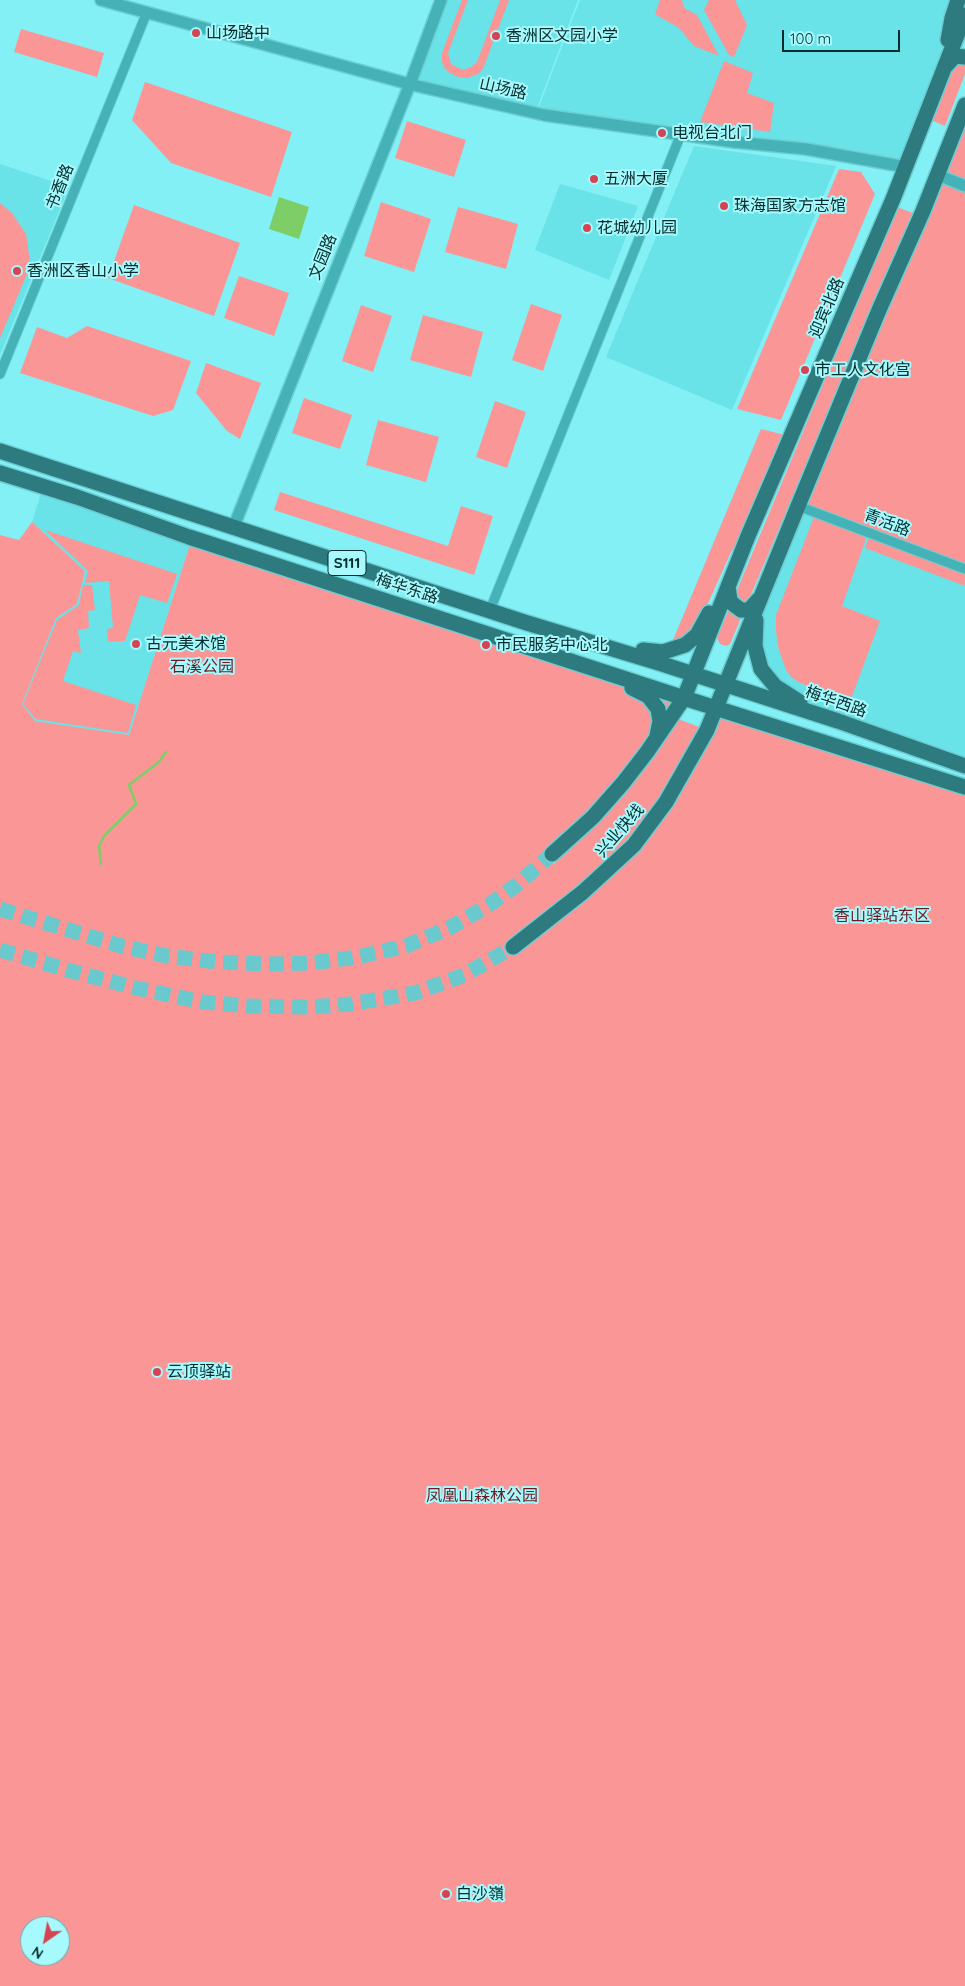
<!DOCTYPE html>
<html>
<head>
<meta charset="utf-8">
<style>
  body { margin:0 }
  #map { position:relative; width:965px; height:1986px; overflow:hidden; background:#82f0f5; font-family:Quicksand,sans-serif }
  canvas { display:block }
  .north { position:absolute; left:20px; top:1916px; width:50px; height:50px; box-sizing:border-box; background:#a6fafd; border:1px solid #66a7a9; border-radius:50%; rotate:213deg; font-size:14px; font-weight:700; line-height:20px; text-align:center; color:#052b2c }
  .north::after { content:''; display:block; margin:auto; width:18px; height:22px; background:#d44452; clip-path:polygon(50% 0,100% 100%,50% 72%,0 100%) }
  .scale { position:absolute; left:782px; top:30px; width:118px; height:22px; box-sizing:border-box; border:2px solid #052b2c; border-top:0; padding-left:6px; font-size:15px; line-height:18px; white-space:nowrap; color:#052b2c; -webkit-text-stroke:4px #a6fafd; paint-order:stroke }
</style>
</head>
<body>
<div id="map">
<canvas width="965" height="1986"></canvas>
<div class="north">N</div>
<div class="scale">100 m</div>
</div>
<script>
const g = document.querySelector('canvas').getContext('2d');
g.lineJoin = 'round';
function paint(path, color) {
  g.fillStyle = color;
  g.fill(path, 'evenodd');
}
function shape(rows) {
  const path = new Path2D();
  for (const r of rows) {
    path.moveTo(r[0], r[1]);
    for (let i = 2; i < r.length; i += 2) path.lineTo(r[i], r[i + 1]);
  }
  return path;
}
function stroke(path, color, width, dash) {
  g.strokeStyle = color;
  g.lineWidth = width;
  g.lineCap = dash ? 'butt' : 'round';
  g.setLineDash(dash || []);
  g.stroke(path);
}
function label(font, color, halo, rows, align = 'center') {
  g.font = font + ' Quicksand,"Noto Sans SC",sans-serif';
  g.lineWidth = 4;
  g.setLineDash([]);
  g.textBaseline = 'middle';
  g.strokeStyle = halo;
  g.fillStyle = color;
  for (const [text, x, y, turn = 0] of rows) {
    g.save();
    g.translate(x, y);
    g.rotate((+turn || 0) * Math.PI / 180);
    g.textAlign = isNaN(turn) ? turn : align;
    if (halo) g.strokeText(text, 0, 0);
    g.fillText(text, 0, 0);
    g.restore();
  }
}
paint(shape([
  [441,0,578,0,535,113,425,87,415,71],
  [580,0,955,0,948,20,941,68,904,164,537,112],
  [694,146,836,166,732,410,606,357],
  [0,164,69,187,0,355],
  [560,184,638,206,609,280,535,250],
  [43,487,192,538,129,735,35,721,22,704,56,618,77,604,85,571,32,522],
  [798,506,965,569,965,766,802,703,761,669,758,607]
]), '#69e2e8');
paint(shape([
  [462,0,468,0,448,53,451,64,463,70,471,67,477,62,500,0,509,0,483,69,478,74,467,78,458,77,450,73,444,68,442,62,442,53],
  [660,0,682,0,684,8,697,15,719,56,694,46,679,28,655,14],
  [709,0,735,0,747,25,734,57,729,55,704,10],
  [21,29,104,53,97,77,14,52],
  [724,61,753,73,747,93,774,103,770,132,700,122],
  [965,62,965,74,945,126,931,120,954,63],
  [145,82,292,132,271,197,171,163,132,120],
  [407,121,466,140,454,177,395,158],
  [965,126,965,182,945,175],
  [839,169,861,172,875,194,781,420,737,409],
  [938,175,965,186,965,569,798,506],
  [381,202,431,219,414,272,364,256],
  [0,203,12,213,26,234,30,262,27,274,0,338],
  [134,205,240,243,214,316,108,278],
  [458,207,518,224,506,269,445,252],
  [897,207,913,213,730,644,726,646,720,644,717,638],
  [239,276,289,293,274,336,224,318],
  [531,304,562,315,543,371,512,360],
  [361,305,392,316,373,372,342,361],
  [423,315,483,332,471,377,410,360],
  [87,326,191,361,173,410,153,416,20,373,37,327,67,338],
  [206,363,261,383,240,439,227,431,196,393],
  [304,398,352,415,340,449,292,433],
  [495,401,526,412,507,468,476,457],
  [378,420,439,437,426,482,366,465],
  [761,429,785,435,743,533,731,552,697,628,682,642,673,640],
  [280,492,448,546,461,506,493,516,474,575,274,510],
  [814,517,867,536,842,606,880,621,851,699,802,684,792,678,786,670,778,647,776,631,776,615],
  [32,522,85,571,77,604,56,618,22,704,35,721,129,735,192,538,683,698,674,714,552,854,554,864,599,819,678,719,702,728,662,794,636,830,612,858,634,845,717,708,965,787,965,1986,0,1986,0,535,19,540],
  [30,1926,60,1926,60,1956,30,1956],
  [45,530,177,574,167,603,140,595,125,641,108,642,107,629,113,628,109,581,85,583,88,571],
  [870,535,965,571,965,586,865,548],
  [83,585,92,585,95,610,88,611,89,628,78,630,81,653,73,651,63,681,136,705,128,733,36,719,23,704,57,620,79,605]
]), '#fb9697');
paint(shape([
  [279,197,309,207,299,239,269,229]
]), '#7ece67');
stroke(shape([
  [101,864,99,846,104,836,136,804,129,785,159,762,166,752]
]), '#7ece67', 2.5);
stroke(shape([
  [0,909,121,946,167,956,217,962,268,964,311,963,357,957,406,946,449,928,489,905,518,884,552,854],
  [0,950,71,971,136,988,202,1002,250,1006,309,1007,350,1004,415,993,464,975,513,947]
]), '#69c9cd', 15, [15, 8]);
const minor = shape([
  [0,374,147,12],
  [798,506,965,569],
  [490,610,681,134]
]);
const tertiary = shape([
  [101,0,413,85,544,115,734,142,806,149,906,167],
  [938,175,965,186],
  [234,526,410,84,441,0]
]);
const primary = shape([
  [948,40,952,18,958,0],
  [944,68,955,56,965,57],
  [0,451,524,622,659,663,838,721,965,766],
  [0,473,77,497,189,537,684,698,965,787],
  [728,587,730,600,733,604,741,610,749,610,759,599],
  [756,620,755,646,761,669,775,686,800,702],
  [643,650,663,652,685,645,697,635,709,613],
  [632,688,648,696,658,709,660,721,657,736],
  [552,854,593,817,623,783,647,752,684,698,748,536,893,199,965,15],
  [513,947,583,892,634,845,666,802,707,730,798,506,879,310,923,211,965,105]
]);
stroke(minor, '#6ccdd1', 11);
stroke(tertiary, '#6ccdd1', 14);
stroke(primary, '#6ccdd1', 18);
stroke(minor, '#44b2b7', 9);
stroke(tertiary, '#44b2b7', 11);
stroke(primary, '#2e7b7f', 15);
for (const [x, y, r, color] of [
  [196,33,5,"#d44452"],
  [496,36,5,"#d44452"],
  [662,133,5,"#d44452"],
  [594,179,5,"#d44452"],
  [724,206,5,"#d44452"],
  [587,228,5,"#d44452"],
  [17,271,5,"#d44452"],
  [805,370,5,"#d44452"],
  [136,644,5,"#d44452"],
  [486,645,5,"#d44452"],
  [157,1372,5,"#d44452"],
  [446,1894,5,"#d44452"]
]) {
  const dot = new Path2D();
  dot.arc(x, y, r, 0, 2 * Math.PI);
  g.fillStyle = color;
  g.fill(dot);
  stroke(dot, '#a6fafd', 2);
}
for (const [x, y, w] of [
  [347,563,38]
]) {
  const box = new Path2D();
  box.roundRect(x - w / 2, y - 12.5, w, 25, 4);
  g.fillStyle = '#a6fafd';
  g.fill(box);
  stroke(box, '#052b2c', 1);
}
label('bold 15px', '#052b2c', null, [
  ["S111",347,563]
]);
label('16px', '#052b2c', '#a6fafd', [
  ["山场路中",206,33],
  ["香洲区文园小学",506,36],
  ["电视台北门",672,133],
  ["五洲大厦",604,179],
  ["珠海国家方志馆",734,206],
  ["花城幼儿园",597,228],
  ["香洲区香山小学",27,271],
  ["市工人文化宫",815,370],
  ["古元美术馆",146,644],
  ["市民服务中心北",496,645],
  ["云顶驿站",167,1372],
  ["白沙嶺",456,1894]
], 'left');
label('16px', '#052b2c', '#a6fafd', [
  ["山场路",503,89,13],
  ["书香路",60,187,-68],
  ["文园路",323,257,-68],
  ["迎宾北路",827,308,-67],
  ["青活路",887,523,21],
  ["梅华东路",407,589,18],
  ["梅华西路",836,702,19],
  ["兴业快线",620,831,-49]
]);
label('16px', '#6c1b24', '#a6fafd', [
  ["石溪公园",202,667],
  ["香山驿站东区",882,916],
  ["凤凰山森林公园",482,1496]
]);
</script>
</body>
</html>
